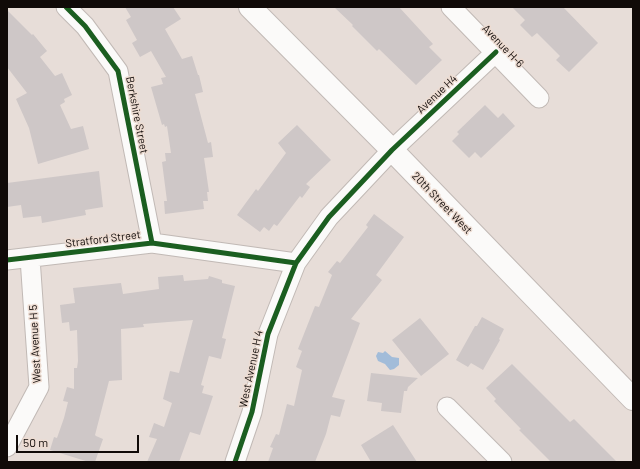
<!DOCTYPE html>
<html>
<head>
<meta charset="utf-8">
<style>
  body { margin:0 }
  #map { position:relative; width:640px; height:469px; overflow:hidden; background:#e7ddd8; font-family:Barlow,sans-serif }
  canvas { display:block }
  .frame { position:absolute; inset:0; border:8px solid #100a08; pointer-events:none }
  .scale { position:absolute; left:16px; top:435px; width:123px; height:18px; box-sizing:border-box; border:2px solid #100a08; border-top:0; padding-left:5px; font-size:12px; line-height:14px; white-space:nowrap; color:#100a08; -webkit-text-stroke:3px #eddcd2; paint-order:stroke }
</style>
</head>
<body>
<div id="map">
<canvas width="640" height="469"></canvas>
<div class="frame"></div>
<div class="scale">50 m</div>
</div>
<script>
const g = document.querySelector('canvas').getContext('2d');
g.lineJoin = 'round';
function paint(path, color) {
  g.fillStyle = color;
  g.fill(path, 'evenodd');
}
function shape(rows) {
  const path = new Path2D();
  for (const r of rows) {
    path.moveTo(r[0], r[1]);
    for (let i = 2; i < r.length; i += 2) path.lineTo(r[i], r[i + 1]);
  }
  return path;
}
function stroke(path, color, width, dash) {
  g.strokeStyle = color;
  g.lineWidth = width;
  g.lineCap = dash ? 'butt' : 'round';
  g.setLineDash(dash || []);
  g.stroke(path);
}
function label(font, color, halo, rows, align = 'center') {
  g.font = font + ' Barlow,sans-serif';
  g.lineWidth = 3;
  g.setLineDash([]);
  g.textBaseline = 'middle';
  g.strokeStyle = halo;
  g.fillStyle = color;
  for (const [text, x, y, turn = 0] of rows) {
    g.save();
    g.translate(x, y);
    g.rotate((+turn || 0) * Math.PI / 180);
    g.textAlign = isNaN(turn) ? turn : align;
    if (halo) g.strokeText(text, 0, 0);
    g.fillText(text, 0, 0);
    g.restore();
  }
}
paint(shape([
  [385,351,392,357,399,358,399,365,394,369,390,370,385,364,378,361,376,356,378,352,383,353]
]), '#a2bcd9');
paint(shape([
  [125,7,173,7,181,19,165,29,182,59,192,56,198,75,199,75,203,92,195,94,208,143,211,142,213,157,204,158,209,192,207,192,208,201,203,201,204,209,165,214,164,201,167,201,162,162,166,161,165,153,171,153,167,126,165,127,164,124,162,125,151,87,163,84,161,78,166,77,151,51,140,57,132,43,137,40,126,20,131,17],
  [334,7,399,7,433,44,429,47,442,60,416,85,379,49,377,51,352,26,353,25],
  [512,7,563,7,598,43,569,72,556,60,560,56,537,33,532,37,520,25,525,20],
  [7,10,32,35,33,34,47,51,40,57,55,76,62,73,72,95,64,99,65,102,60,105,71,129,83,126,89,149,38,164,29,128,16,99,27,93,7,67],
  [485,105,498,118,503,113,515,126,481,158,475,152,469,158,452,141,459,134,457,132],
  [297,125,331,160,306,184,310,187,302,198,300,196,277,226,274,224,269,231,264,227,260,232,237,215,256,189,258,191,286,153,278,143],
  [99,171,103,207,85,210,86,215,42,223,41,216,23,218,21,205,7,207,7,183],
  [374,214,404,237,376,275,382,280,351,319,360,323,332,397,345,400,340,417,331,415,326,434,315,462,268,462,273,448,270,447,276,434,279,435,287,404,294,406,302,370,296,367,302,351,298,349,315,306,319,307,332,275,328,272,337,261,340,263,368,227,366,225],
  [183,275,184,281,208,279,209,276,222,280,222,283,235,286,222,338,226,339,221,359,209,356,201,385,204,386,202,393,213,396,200,435,190,432,179,462,147,462,157,439,149,437,154,423,164,427,172,403,163,399,170,371,179,373,193,320,143,324,144,327,121,329,122,380,109,381,95,435,96,436,103,439,95,462,89,462,50,450,54,437,57,438,64,418,68,402,63,401,67,387,74,389,74,368,77,368,78,361,77,330,70,331,69,322,62,323,60,305,75,303,73,288,121,283,123,294,159,289,158,277],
  [482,317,504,329,499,339,500,340,483,370,471,363,468,367,456,360,475,326,477,326],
  [420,318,449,354,421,376,392,340],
  [512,364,570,422,574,419,617,462,551,462,519,430,521,429,494,401,496,399,486,388],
  [371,373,418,378,408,387,407,391,404,391,401,413,381,411,382,403,367,401],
  [393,425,417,462,371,462,361,445]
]), '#cec7c7');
const street = shape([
  [66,7,85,26,118,71,152,243],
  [451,7,539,98],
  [7,260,152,243,296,263],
  [447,407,502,462],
  [7,447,39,387,30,258],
  [235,462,252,412,268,334,296,263,329,217,392,150,496,52]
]);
const secondary = shape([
  [250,7,392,150,633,399]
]);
stroke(street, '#c1b9b5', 21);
stroke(secondary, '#c1b9b5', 24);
stroke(street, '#fbfaf9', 19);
stroke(secondary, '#fbfaf9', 22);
stroke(shape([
  [66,7,85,26,118,71,152,243],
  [7,260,152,243,296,263],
  [235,462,252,412,268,334,296,263,329,217,392,150,496,52]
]), '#1b5e20', 5);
label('11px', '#100a08', '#eddcd2', [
  ["Avenue H-6",503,46,46],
  ["Avenue H4",437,94,-43],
  ["Berkshire Street",137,115,79],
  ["20th Street West",442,203,46],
  ["Stratford Street",103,239,-7],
  ["West Avenue H 5",35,344,-93],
  ["West Avenue H 4",251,369,-78]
]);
</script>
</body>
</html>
